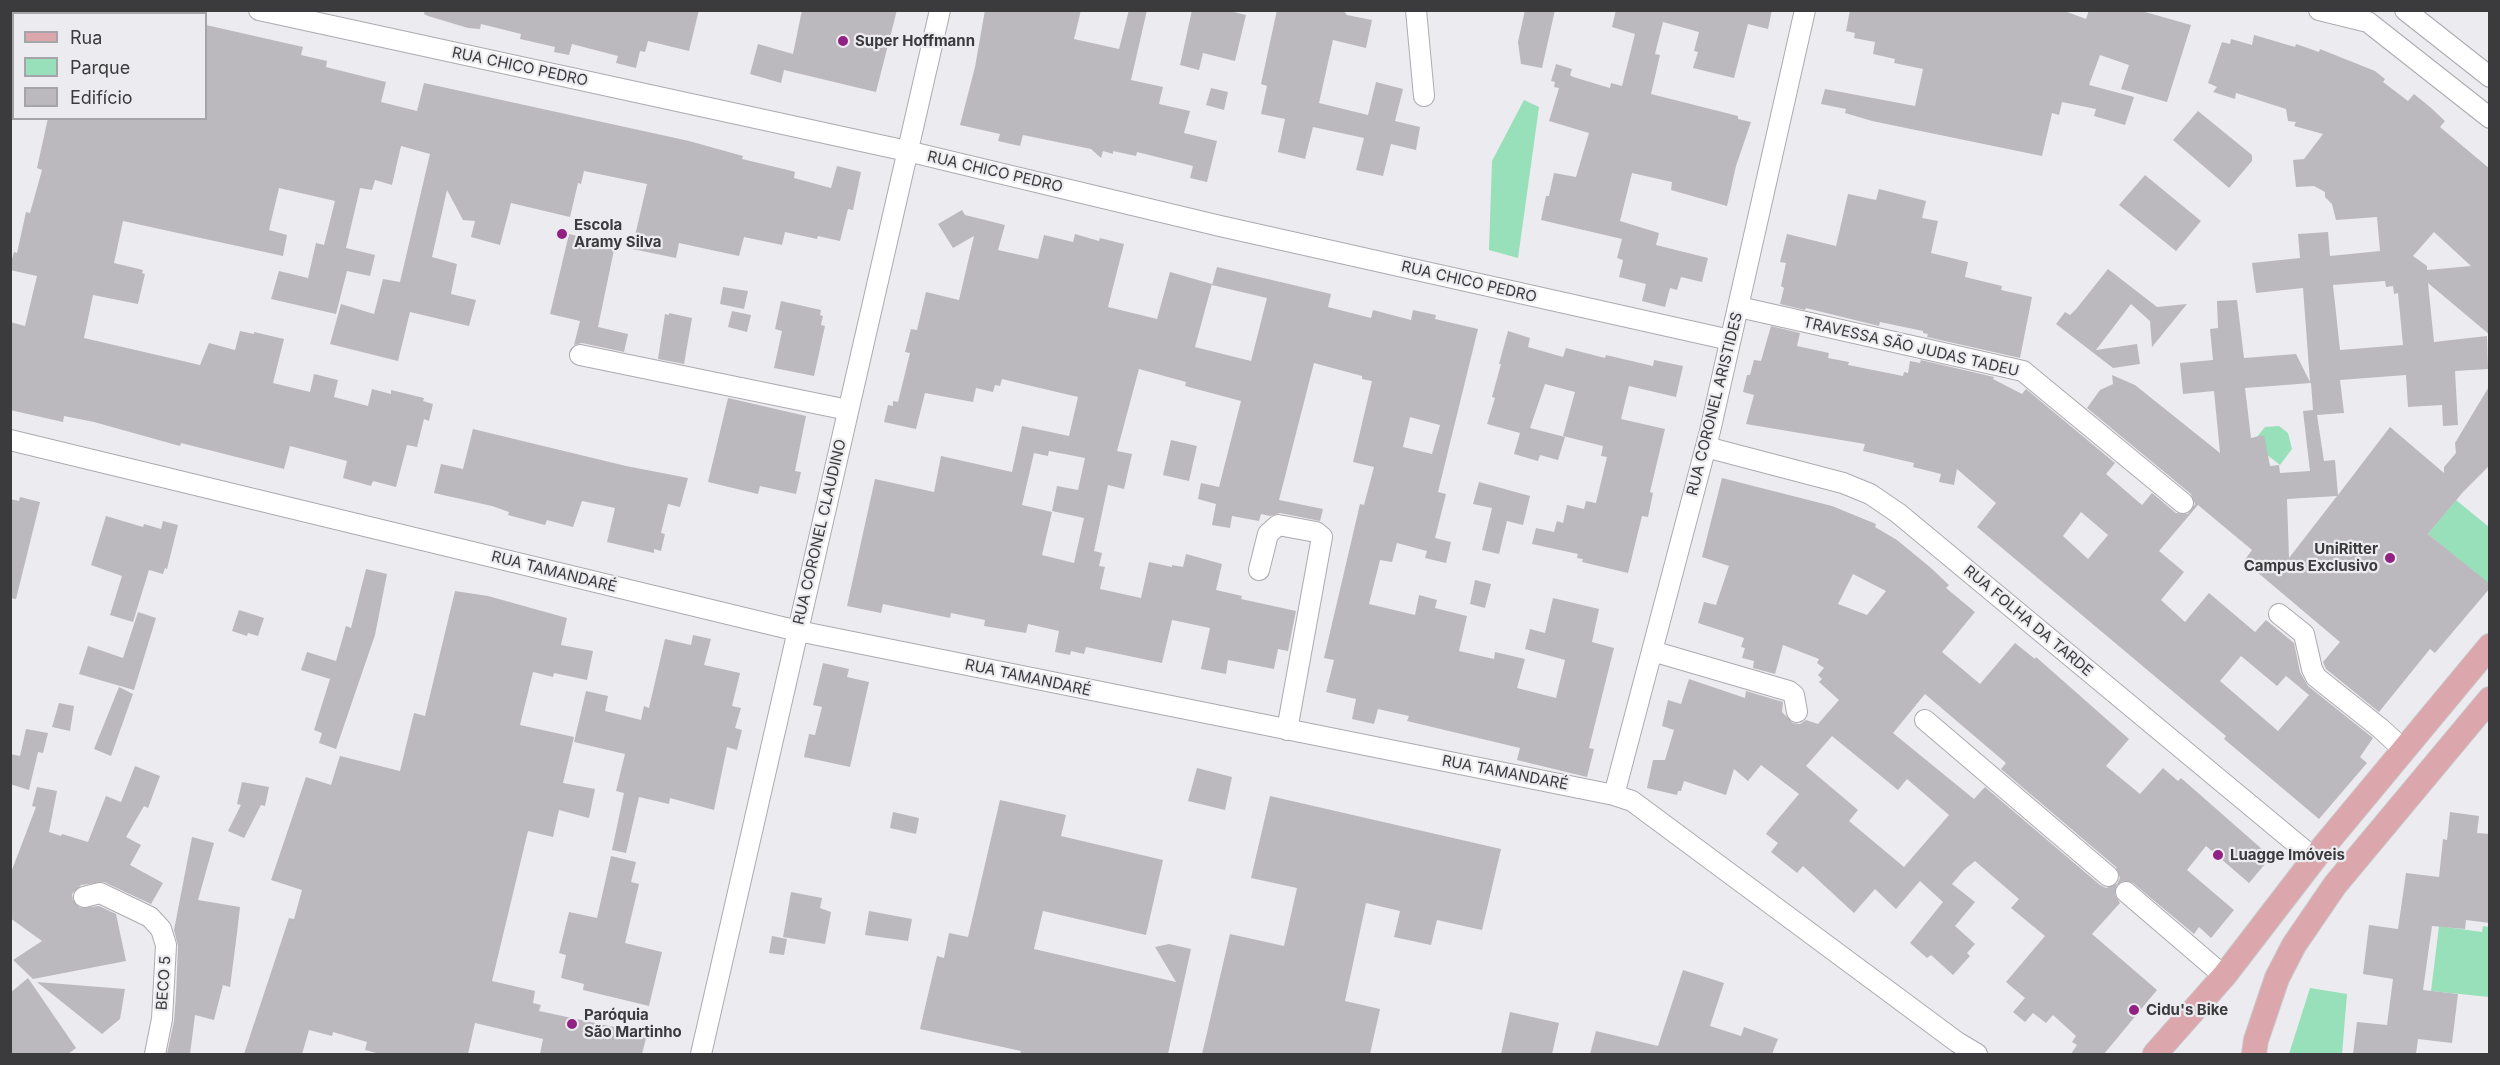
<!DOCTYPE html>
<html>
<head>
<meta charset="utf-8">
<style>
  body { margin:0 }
  #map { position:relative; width:2500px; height:1065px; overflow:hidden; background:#ecebf0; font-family:Inter,sans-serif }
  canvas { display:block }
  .frame { position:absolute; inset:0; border:12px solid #3b3a3c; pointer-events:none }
  .legend { position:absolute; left:12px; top:12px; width:195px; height:108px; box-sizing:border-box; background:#ecebf0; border:2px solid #a5a4a8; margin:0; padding:8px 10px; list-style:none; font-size:18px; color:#3b3a3c }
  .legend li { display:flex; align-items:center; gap:12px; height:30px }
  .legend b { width:30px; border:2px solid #a5a4a8 }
</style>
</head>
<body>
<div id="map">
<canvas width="2500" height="1065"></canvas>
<div class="frame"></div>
<ul class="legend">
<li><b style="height:8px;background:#dca6ad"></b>Rua</li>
<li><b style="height:16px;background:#97e0b9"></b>Parque</li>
<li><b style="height:16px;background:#bbb9be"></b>Edifício</li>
</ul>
</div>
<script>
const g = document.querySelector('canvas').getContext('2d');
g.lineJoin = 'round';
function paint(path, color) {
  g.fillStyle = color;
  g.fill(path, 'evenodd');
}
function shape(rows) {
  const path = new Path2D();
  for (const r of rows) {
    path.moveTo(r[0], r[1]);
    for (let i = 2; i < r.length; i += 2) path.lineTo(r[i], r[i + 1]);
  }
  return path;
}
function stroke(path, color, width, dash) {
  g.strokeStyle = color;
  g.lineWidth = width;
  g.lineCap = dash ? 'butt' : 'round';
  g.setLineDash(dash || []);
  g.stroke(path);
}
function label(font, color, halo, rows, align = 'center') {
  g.font = font + ' Inter,sans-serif';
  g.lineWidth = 4.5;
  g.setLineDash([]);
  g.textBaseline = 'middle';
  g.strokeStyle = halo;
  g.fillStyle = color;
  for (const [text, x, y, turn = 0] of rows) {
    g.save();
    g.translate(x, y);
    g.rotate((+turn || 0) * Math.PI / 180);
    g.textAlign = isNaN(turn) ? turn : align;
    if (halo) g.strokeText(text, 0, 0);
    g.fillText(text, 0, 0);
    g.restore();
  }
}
paint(shape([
  [1524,100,1539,107,1518,258,1489,250,1492,161],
  [2279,426,2288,433,2292,449,2280,465,2252,443,2265,427],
  [2456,500,2489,527,2489,584,2428,534],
  [2439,926,2482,932,2483,926,2489,927,2489,997,2431,991],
  [2310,988,2347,994,2342,1054,2289,1054]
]), '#97e0b9');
paint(shape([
  [425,10,699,10,689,51,648,41,645,52,640,51,636,68,616,63,618,56,572,44,569,55,554,52,555,47,520,39,521,34,481,24,480,29,468,28,428,16,424,14],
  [802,10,897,10,876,92,784,70,781,83,750,74,758,44,793,54],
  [985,10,1081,10,1074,39,1119,49,1129,10,1147,10,1131,80,1163,87,1159,104,1190,111,1184,133,1217,141,1207,182,1190,178,1193,166,1137,152,1136,156,1113,151,1113,154,1103,151,1101,158,1091,149,1023,135,1020,146,998,141,1000,134,960,125,975,67],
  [1192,10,1226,10,1246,15,1235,61,1203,53,1199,70,1180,65],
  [1277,10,1343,10,1347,15,1372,20,1366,48,1333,40,1319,103,1368,115,1376,82,1403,89,1395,121,1420,127,1416,150,1391,144,1383,176,1356,170,1364,138,1313,127,1305,159,1278,152,1285,119,1261,114,1267,86,1261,84],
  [1525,10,1555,10,1542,68,1521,64,1518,42],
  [1616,10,1772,10,1768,29,1748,24,1734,78,1693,68,1698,52,1694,51,1699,32,1663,22,1655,54,1660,55,1651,94,1738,116,1738,119,1751,122,1736,166,1727,206,1671,190,1672,182,1632,173,1620,221,1659,233,1656,245,1708,258,1702,282,1681,277,1677,290,1670,288,1665,307,1642,301,1646,284,1619,277,1623,260,1617,258,1622,239,1541,220,1546,196,1549,196,1554,173,1576,177,1589,133,1549,121,1559,88,1554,87,1555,82,1551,81,1556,64,1572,69,1570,75,1573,77,1610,88,1611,83,1622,86,1635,34,1612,27],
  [1850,10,2062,10,2086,19,2089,10,2138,10,2191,25,2167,102,2121,89,2129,65,2100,55,2089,85,2134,97,2125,125,2094,116,2096,109,2062,102,2059,115,2052,113,2042,156,1872,121,1845,113,1846,109,1821,104,1825,89,1915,106,1923,69,1894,63,1895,59,1873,54,1875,42,1854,38,1855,33,1846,31],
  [206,25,303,47,301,55,327,61,326,67,386,82,381,102,417,111,424,83,689,141,743,156,742,159,792,171,795,172,794,178,831,188,837,166,861,172,853,210,848,209,840,241,818,236,817,239,785,232,782,245,744,237,739,256,679,243,676,258,632,249,647,184,584,171,581,184,578,183,570,217,511,203,500,245,471,237,475,221,463,220,447,190,432,257,457,264,451,294,476,300,469,326,410,312,398,361,330,344,341,304,374,314,383,279,400,282,430,154,401,146,392,185,375,180,372,190,360,188,346,248,375,255,370,276,347,271,336,314,271,299,279,271,308,278,316,243,324,245,335,201,279,188,269,230,287,235,283,256,123,221,114,263,143,270,142,273,145,274,138,304,93,295,84,338,200,365,209,343,235,350,240,331,254,334,254,332,284,339,273,383,310,392,314,374,338,380,334,397,368,406,372,389,391,394,391,390,424,398,423,401,433,404,429,421,424,419,417,447,407,445,396,487,373,481,371,486,343,478,347,461,290,446,284,469,181,443,180,446,94,422,64,416,63,422,10,410,10,322,25,326,37,276,10,270,10,266,14,252,17,253,26,212,30,213,42,170,37,168,48,118,206,118],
  [2254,35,2295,47,2296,44,2319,52,2320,49,2375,71,2385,79,2383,82,2408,101,2414,94,2430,107,2445,121,2440,127,2490,169,2490,335,2428,283,2434,342,2487,336,2488,369,2455,371,2458,425,2443,426,2442,405,2408,407,2406,375,2340,380,2344,413,2317,415,2324,461,2335,460,2338,495,2390,427,2444,473,2444,467,2456,453,2455,443,2490,385,2490,465,2463,492,2428,534,2490,584,2490,588,2435,653,2430,649,2379,712,2326,669,2323,662,2340,642,2244,561,2252,550,2198,505,2159,551,2184,572,2161,600,2185,622,2209,593,2255,632,2266,620,2294,643,2300,672,2308,686,2373,738,2360,757,2367,763,2319,819,2224,739,2226,736,2220,731,1977,527,1996,503,1957,469,1954,485,1939,482,1941,474,1913,467,1914,463,1863,451,1865,444,1746,424,1754,395,1743,392,1747,375,1750,375,1754,360,1761,361,1771,326,1800,333,1797,346,1829,353,1828,358,1849,362,1848,365,1903,376,1904,372,1908,373,1910,361,1920,363,1921,360,1994,377,1993,379,2022,394,2026,389,2115,463,2106,474,2142,505,2152,493,2176,513,2188,514,2195,504,2191,494,2087,408,2100,390,2113,384,2112,375,2135,385,2220,453,2214,391,2183,394,2180,363,2213,360,2210,329,2218,328,2217,301,2237,300,2244,358,2296,354,2310,382,2303,288,2256,293,2252,263,2300,258,2298,234,2328,232,2330,256,2380,251,2377,217,2336,220,2332,204,2325,197,2325,192,2314,186,2296,187,2293,160,2304,159,2323,134,2294,126,2296,122,2288,121,2286,109,2236,93,2235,99,2213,92,2217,87,2208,83,2222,42,2230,44,2231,39,2252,45],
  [2434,232,2471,266,2427,270,2427,266,2413,256],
  [2385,281,2386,287,2393,286,2394,294,2398,293,2403,345,2340,350,2333,285],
  [2311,383,2313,410,2303,411,2310,471,2280,473,2279,465,2270,466,2264,435,2251,438,2245,388],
  [2337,496,2289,558,2287,499],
  [2081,512,2108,535,2088,559,2063,536],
  [2241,656,2277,686,2286,676,2309,695,2278,731,2220,681],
  [1211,88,1228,92,1224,110,1206,105],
  [2198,111,2252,155,2252,161,2229,188,2173,140],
  [2145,175,2201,221,2176,251,2119,205],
  [1879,189,1926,201,1922,218,1938,221,1931,253,1968,262,1965,277,2002,286,2001,290,2032,297,2020,358,1927,337,1928,334,1923,333,1923,331,1880,322,1879,326,1806,308,1805,310,1780,304,1784,288,1781,286,1786,263,1780,262,1787,234,1836,246,1848,194,1876,200],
  [962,210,965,215,1005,225,998,250,1038,259,1044,235,1073,242,1075,234,1099,241,1100,238,1124,244,1108,307,1157,319,1170,272,1212,284,1195,347,1251,361,1267,298,1212,285,1217,267,1331,294,1328,307,1371,318,1373,310,1411,320,1413,310,1436,315,1435,319,1478,329,1438,492,1446,494,1435,538,1451,542,1446,563,1425,558,1427,551,1397,543,1392,562,1380,560,1369,604,1415,615,1419,595,1437,600,1435,608,1467,616,1459,651,1494,659,1495,652,1525,659,1517,688,1556,698,1565,660,1525,649,1530,629,1545,633,1553,598,1599,609,1592,642,1614,648,1589,748,1594,749,1587,777,1517,760,1520,748,1407,721,1409,716,1378,709,1374,724,1352,719,1356,699,1326,692,1334,660,1324,658,1360,504,1364,505,1374,467,1353,462,1372,381,1362,379,1362,376,1314,363,1279,500,1323,509,1320,521,1280,513,1270,516,1261,514,1259,521,1232,516,1230,528,1212,525,1216,504,1198,499,1201,483,1219,487,1241,401,1185,386,1186,382,1139,369,1117,451,1132,454,1124,489,1108,485,1094,551,1102,553,1099,566,1105,567,1100,589,1141,598,1149,562,1172,567,1172,565,1183,567,1186,554,1222,564,1216,590,1242,596,1241,599,1296,611,1288,651,1278,649,1274,669,1228,660,1226,674,1201,669,1210,628,1172,620,1162,663,1086,647,1084,654,1071,651,1070,655,1055,652,1059,631,1028,624,1026,633,984,626,985,620,951,613,950,618,883,604,881,613,847,606,875,479,934,492,941,456,1012,472,1022,426,1069,436,1078,397,1002,379,1000,386,995,385,993,392,976,388,973,402,925,393,916,429,884,422,888,405,893,406,893,401,898,402,910,353,905,352,911,329,917,330,926,292,959,300,974,236,953,248,938,224],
  [1410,417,1440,425,1432,454,1403,447],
  [1049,451,1085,458,1078,490,1057,486,1052,511,1084,518,1074,563,1042,555,1052,512,1022,505,1034,453,1048,456],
  [569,234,615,245,598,327,628,334,624,352,582,343,574,345,580,321,550,314],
  [2108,269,2157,307,2187,304,2152,347,2150,321,2131,304,2096,350,2137,344,2140,364,2113,368,2056,324,2065,312,2070,315,2077,308],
  [723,287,748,291,744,309,720,304],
  [781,301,821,310,820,315,823,316,821,325,825,326,814,376,774,368,782,331,775,329],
  [732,311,751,315,747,332,728,327],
  [669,313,692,318,684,364,658,359,665,314,669,315],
  [1508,331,1530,338,1528,347,1563,357,1566,348,1605,358,1606,355,1653,366,1654,360,1683,366,1676,397,1629,386,1621,419,1665,429,1650,492,1653,493,1648,517,1642,516,1628,573,1582,562,1583,559,1577,558,1578,554,1532,544,1536,528,1554,532,1557,521,1563,523,1567,505,1584,509,1586,501,1596,503,1607,457,1601,456,1603,446,1563,436,1575,392,1545,384,1530,428,1565,437,1558,460,1540,455,1538,461,1514,454,1520,433,1487,424,1495,398,1492,397,1501,364,1499,364],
  [728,398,806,416,795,471,801,472,796,494,760,486,758,494,708,482],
  [473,429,626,466,688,478,680,507,668,504,661,533,665,534,661,551,654,549,654,553,607,542,615,508,582,501,573,527,547,520,545,525,508,515,509,512,492,506,434,493,441,464,463,469],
  [1171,440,1197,446,1189,481,1163,475],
  [1722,478,1832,506,1876,524,1875,527,1897,540,1931,568,1949,585,1946,588,1975,612,1942,652,1980,684,2015,643,2035,659,2036,657,2129,739,2106,766,2140,794,2163,768,2178,781,2181,778,2271,857,2249,883,2206,846,2187,870,2234,910,2211,938,2199,927,2194,934,2133,883,2123,881,2117,885,2115,895,2120,903,2092,934,2157,990,2104,1054,2071,1054,2077,1045,2072,1042,2076,1036,2053,1015,2046,1023,2033,1013,2025,1022,2013,1012,2025,998,2006,982,2045,936,2011,908,2019,899,1975,861,1964,870,1952,884,1975,902,1955,926,1975,944,1967,953,1970,956,1953,975,1931,955,1927,958,1910,943,1943,902,1920,881,1896,909,1875,889,1854,913,1803,866,1797,873,1771,852,1778,843,1766,834,1768,831,1799,794,1761,765,1748,781,1734,769,1726,795,1684,781,1681,791,1678,791,1677,795,1647,788,1653,760,1665,760,1674,730,1662,726,1668,700,1681,704,1689,679,1745,698,1746,691,1783,702,1782,712,1793,723,1800,724,1806,720,1818,724,1839,700,1819,682,1822,679,1818,675,1824,668,1817,663,1819,659,1783,645,1775,674,1753,668,1754,661,1742,658,1745,648,1741,647,1744,638,1698,623,1704,602,1716,605,1729,566,1702,557],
  [1853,574,1886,591,1867,615,1838,604],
  [1925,694,2006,763,2001,769,2116,867,2120,878,2117,884,2106,888,2100,885,1985,787,1974,799,1893,733],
  [1832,736,1898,790,1907,779,1949,815,1904,867,1849,821,1858,810,1806,766],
  [1479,482,1530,496,1523,525,1507,521,1499,554,1482,550,1492,508,1473,504],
  [20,497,40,502,16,599,10,598,10,499,19,501],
  [106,516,143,527,144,524,161,529,163,521,178,525,167,569,165,568,163,574,149,570,133,622,110,615,122,576,91,565],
  [366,569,387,574,375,635,336,749,319,743,322,733,314,730,330,679,301,670,307,652,336,661,346,626,351,628],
  [1475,580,1491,584,1485,608,1470,604],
  [455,591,488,596,567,618,561,645,593,651,587,680,554,673,553,677,533,672,520,725,574,737,563,783,595,789,589,818,559,810,553,837,528,831,492,981,535,991,533,1003,541,1005,539,1011,647,1034,642,1054,540,1054,543,1039,475,1023,468,1054,380,1054,365,1050,367,1042,333,1032,332,1036,309,1030,302,1054,244,1054,289,918,294,919,302,890,271,880,306,777,331,785,340,756,400,771,414,713,425,716],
  [239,610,264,618,258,636,248,633,247,636,232,631],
  [138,612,156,618,134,690,79,674,88,646,123,658],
  [693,635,711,639,704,665,740,673,732,706,741,708,735,728,742,730,737,750,727,747,714,810,670,798,669,804,639,797,626,853,612,850,624,793,616,791,625,754,574,742,586,691,608,696,605,711,641,720,644,706,649,708,665,639,691,645],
  [823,663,849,669,847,677,869,682,850,767,804,757,809,734,815,735,822,707,813,705],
  [119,687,133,694,111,756,94,749],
  [59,703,74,706,70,731,52,727],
  [26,729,48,733,43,753,38,752,29,790,10,784,10,754,20,756],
  [135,766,160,776,148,808,144,806,126,837,141,845,130,865,163,883,151,904,104,882,81,885,72,894,73,900,80,908,99,906,116,914,126,961,33,979,13,960,42,941,10,918,10,875,36,807,32,806,37,787,57,791,49,832,61,836,62,834,88,842,106,796,121,802],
  [1197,768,1232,777,1225,810,1188,801],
  [242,782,269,787,265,806,261,805,244,838,228,831,241,805,237,804],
  [1270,796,1501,849,1482,930,1437,920,1431,945,1394,937,1400,911,1366,903,1345,1001,1380,1009,1370,1054,1202,1054,1230,934,1284,946,1297,888,1251,878],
  [1000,800,1066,815,1061,836,1163,860,1146,935,1043,911,1034,949,1176,982,1155,947,1169,944,1191,949,1168,1054,1020,1054,1021,1051,920,1029,937,956,944,958,949,933,968,937],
  [893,812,919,818,916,834,890,828],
  [2450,812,2479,816,2477,833,2490,834,2490,923,2466,920,2465,929,2432,926,2423,990,2458,994,2452,1043,2418,1039,2416,1054,2353,1054,2357,1022,2387,1025,2393,979,2363,974,2369,925,2398,929,2406,873,2439,877,2443,839,2447,840],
  [192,837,214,843,198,900,240,907,237,933,230,987,223,985,214,1020,195,1015,190,1054,167,1054,174,1021,176,994,178,946,174,930],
  [611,856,636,862,631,882,639,884,625,943,662,952,649,1006,583,990,584,984,561,978,566,955,559,953,569,912,597,918],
  [791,892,822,898,820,908,831,912,825,944,783,937],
  [869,911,912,919,908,941,865,935],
  [772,936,787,939,784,955,769,953],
  [1683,970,1724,983,1710,1026,1741,1036,1744,1027,1778,1039,1772,1054,1590,1054,1596,1031,1658,1046],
  [28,978,76,1048,68,1054,10,1054,10,993],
  [37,982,125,989,120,1019,102,1034],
  [1510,1012,1559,1023,1552,1054,1501,1054]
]), '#bbb9be');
const minor = shape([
  [259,10,907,151,1220,226,1730,340],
  [1416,10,1424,96],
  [2319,10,2368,22,2490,118],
  [2405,10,2490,77],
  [29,14,29,10],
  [10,97,14,83],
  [1739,307,2023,371,2183,503],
  [580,355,848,410],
  [10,440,798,631,1614,795,1632,801,1957,1042,1977,1054],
  [1706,447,1843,483,1870,494,1898,513,2315,859],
  [1259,570,1268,534,1278,525,1316,532,1322,537,1287,730],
  [2279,614,2304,634,2312,669,2316,677,2380,728,2403,749],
  [1652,651,1789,691,1794,695,1797,712],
  [1925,720,2108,876],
  [1614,795,1710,431,1805,10],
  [2126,892,2224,976],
  [84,897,100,893,150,917,161,929,166,945,162,1019,155,1054],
  [701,1054,940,10]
]);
const major = shape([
  [2155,1054,2224,976,2324,846,2490,646],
  [2254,1054,2256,1040,2277,978,2294,945,2335,885,2490,699]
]);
stroke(minor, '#acaab0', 22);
stroke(major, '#c8c8c8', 26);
stroke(minor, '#fff', 20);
stroke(major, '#dca6ad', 24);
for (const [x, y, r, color] of [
  [843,41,6,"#912182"],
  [562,234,6,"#912182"],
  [2390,558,6,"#912182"],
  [2218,855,6,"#912182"],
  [2134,1010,6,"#912182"],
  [572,1024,6,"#912182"]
]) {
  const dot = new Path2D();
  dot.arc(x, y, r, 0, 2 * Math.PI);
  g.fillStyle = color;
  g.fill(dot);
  stroke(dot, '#ecebf0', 2);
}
label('bold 15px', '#3b3a3c', '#ecebf0', [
  ["Super Hoffmann",855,41],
  ["Escola",574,225],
  ["Aramy Silva",574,242],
  ["UniRitter",2378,549,"right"],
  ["Campus Exclusivo",2378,566,"right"],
  ["Luagge Imóveis",2230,855],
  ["Cidu's Bike",2146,1010],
  ["Paróquia",584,1015],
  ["São Martinho",584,1032]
], 'left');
label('15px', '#3b3a3c', '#ecebf0', [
  ["RUA CHICO PEDRO",520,67,12],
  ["RUA CHICO PEDRO",995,172,13],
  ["RUA CHICO PEDRO",1469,282,13],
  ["TRAVESSA SÃO JUDAS TADEU",1911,347,13],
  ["RUA CORONEL ARISTIDES",1715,404,-76],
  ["RUA CORONEL CLAUDINO",820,532,-77],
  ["RUA TAMANDARÉ",554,572,14],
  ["RUA FOLHA DA TARDE",2028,621,40],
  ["RUA TAMANDARÉ",1028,678,12],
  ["RUA TAMANDARÉ",1505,773,11],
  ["BECO 5",164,983,-86]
]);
</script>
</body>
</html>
